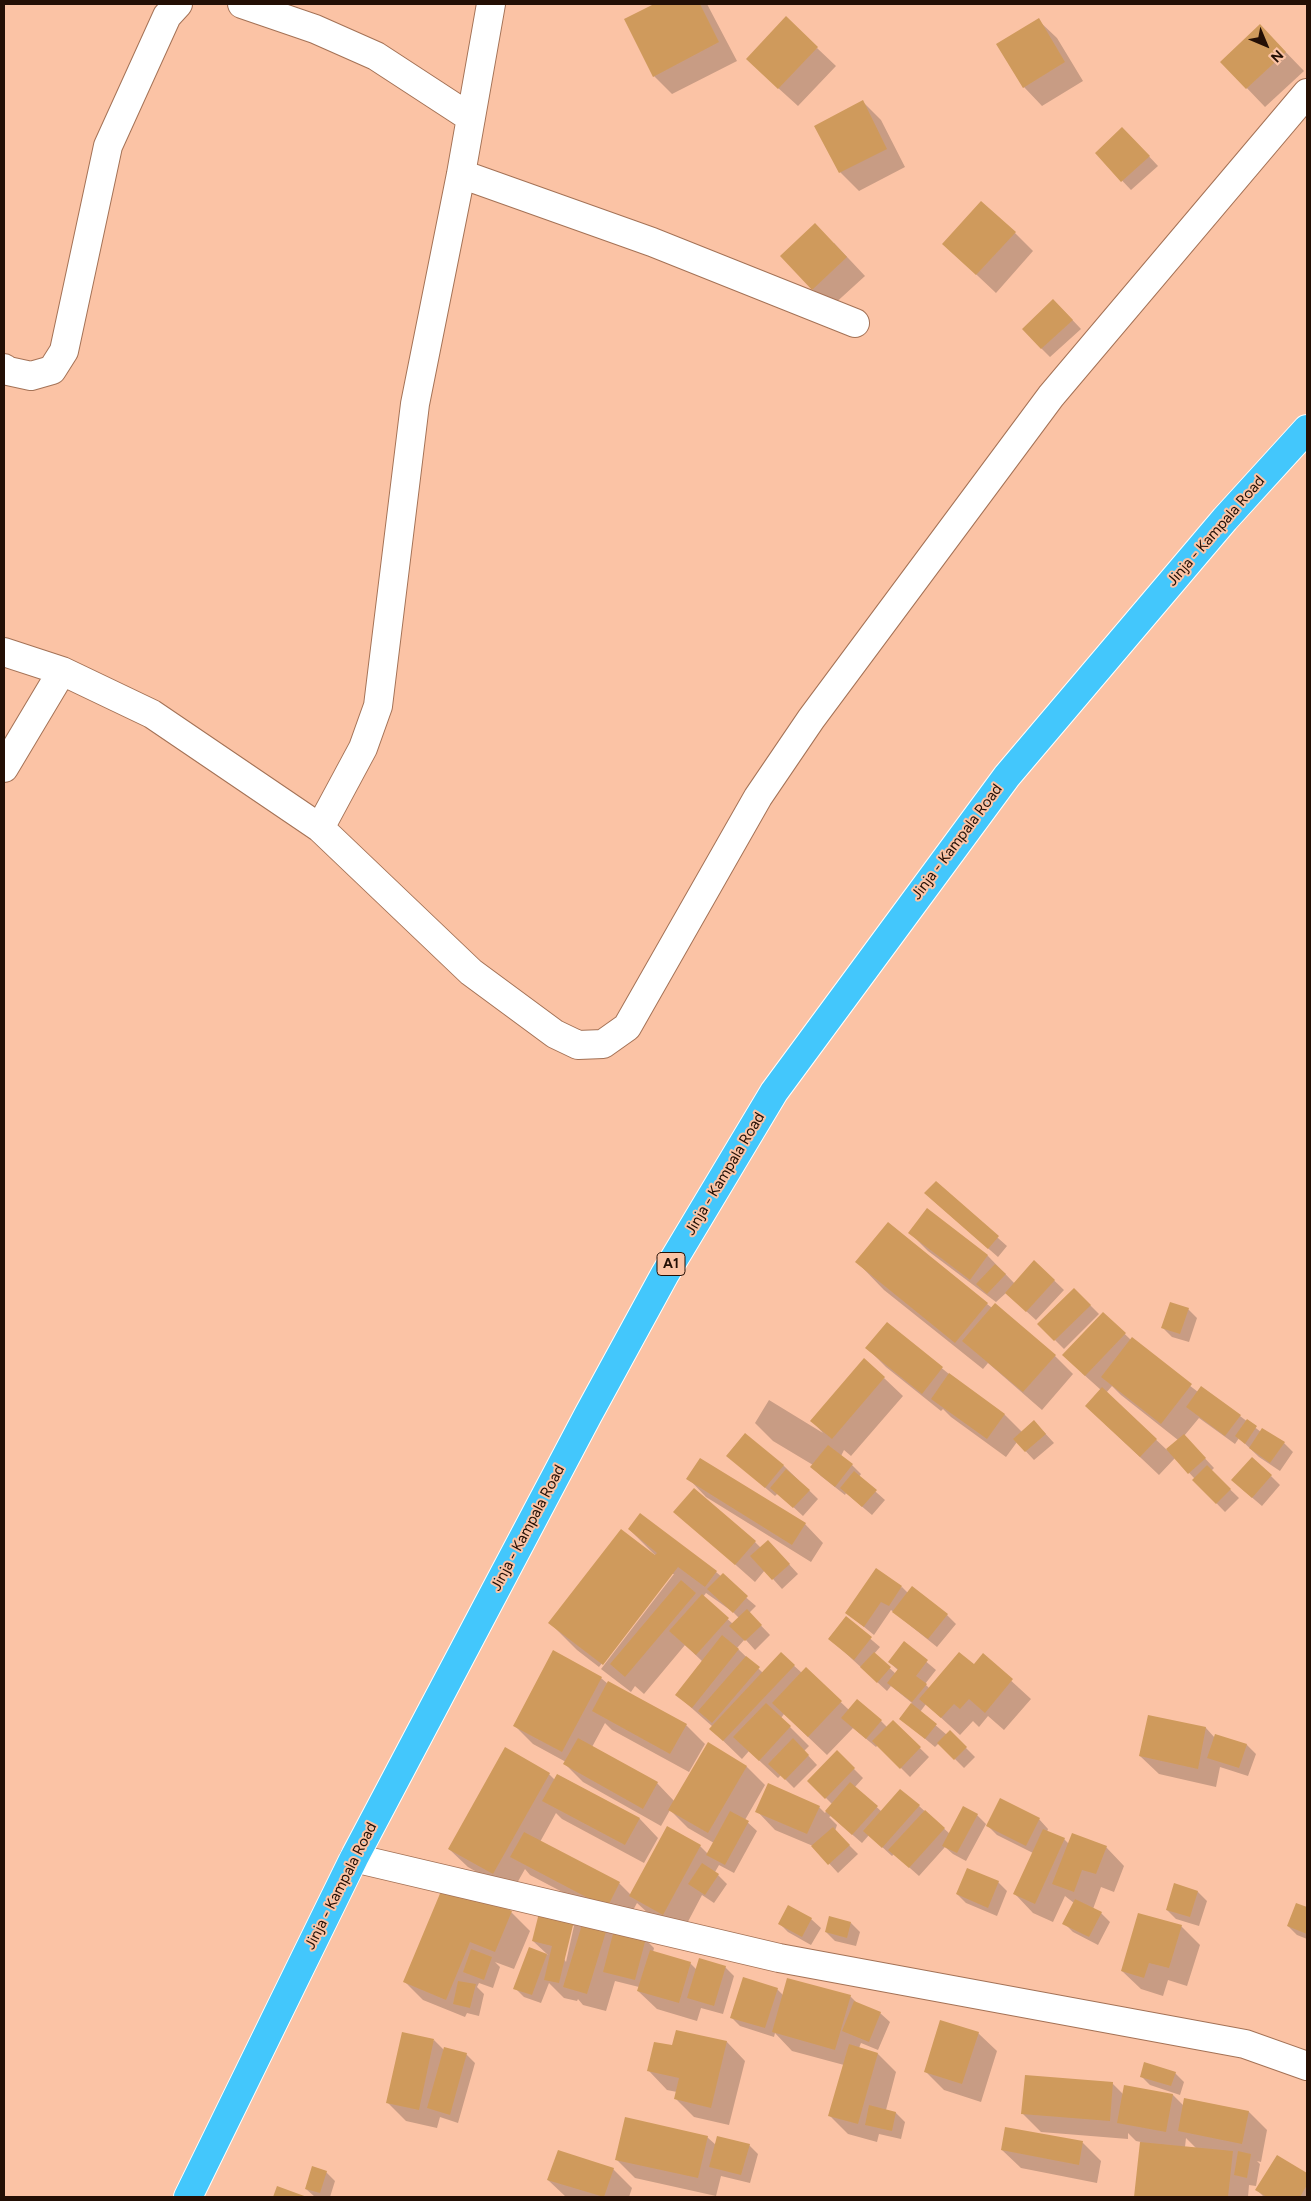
<!DOCTYPE html>
<html>
<head>
<meta charset="utf-8">
<style>
  body { margin:0 }
  #map { position:relative; width:1311px; height:2201px; overflow:hidden; background:#fbc3a5; font-family:Figtree,sans-serif }
  canvas { display:block }
  .frame { position:absolute; inset:0; border:5px solid #230f05; pointer-events:none }
  .north { position:absolute; left:1241px; top:20px; width:50px; height:50px; -webkit-text-stroke:4px #fbc3a5; paint-order:stroke; rotate:135deg; font-size:14px; font-weight:700; line-height:20px; text-align:center; color:#230f05 }
  .north::after { content:''; display:block; margin:auto; width:18px; height:22px; background:#230f05; clip-path:polygon(50% 0,100% 100%,50% 72%,0 100%) }
</style>
</head>
<body>
<div id="map">
<canvas width="1311" height="2201"></canvas>
<div class="frame"></div>
<div class="north">N</div>
</div>
<script>
const g = document.querySelector('canvas').getContext('2d');
g.lineJoin = 'round';
function paint(path, color) {
  g.fillStyle = color;
  g.fill(path, 'evenodd');
}
function shape(rows) {
  const path = new Path2D();
  for (const r of rows) {
    path.moveTo(r[0], r[1]);
    for (let i = 2; i < r.length; i += 2) path.lineTo(r[i], r[i + 1]);
  }
  return path;
}
function stroke(path, color, width, dash) {
  g.strokeStyle = color;
  g.lineWidth = width;
  g.lineCap = dash ? 'butt' : 'round';
  g.setLineDash(dash || []);
  g.stroke(path);
}
function label(font, color, halo, rows, align = 'center') {
  g.font = font + ' Figtree,sans-serif';
  g.lineWidth = 4;
  g.setLineDash([]);
  g.textBaseline = 'middle';
  g.strokeStyle = halo;
  g.fillStyle = color;
  for (const [text, x, y, turn = 0] of rows) {
    g.save();
    g.translate(x, y);
    g.rotate((+turn || 0) * Math.PI / 180);
    g.textAlign = isNaN(turn) ? turn : align;
    if (halo) g.strokeText(text, 0, 0);
    g.fillText(text, 0, 0);
    g.restore();
  }
}
paint(shape([
  [657,4,707,4,737,61,672,94,654,76,625,20],
  [1038,20,1057,38,1083,81,1042,106,1024,87],
  [1278,44,1304,71,1265,107,1222,62],
  [817,48,836,66,798,106,766,77],
  [863,102,881,120,905,167,859,191,840,172,816,126],
  [1131,137,1158,166,1131,190,1096,153],
  [1015,233,1033,251,996,293,944,244],
  [834,243,865,276,831,307,812,289],
  [1062,309,1081,329,1050,357,1041,348],
  [936,1183,1007,1246,998,1257,935,1202],
  [927,1210,988,1256,1015,1284,1035,1262,1064,1290,1036,1320,1006,1293,996,1302,928,1251,910,1233],
  [857,1262,987,1304,1055,1356,1073,1374,1042,1410,988,1363,983,1369,884,1290],
  [1074,1289,1099,1314,1064,1349,1039,1324],
  [1188,1309,1197,1318,1189,1342,1172,1337,1163,1328],
  [1103,1313,1131,1340,1198,1392,1240,1416,1261,1432,1284,1443,1293,1452,1280,1471,1259,1457,1239,1438,1235,1444,1199,1418,1184,1436,1214,1468,1211,1471,1239,1498,1225,1512,1194,1480,1195,1479,1175,1458,1159,1475,1105,1424,1101,1390,1082,1373],
  [1112,1386,1121,1395,1178,1440,1167,1450,1106,1393],
  [887,1324,949,1374,1005,1415,1022,1432,1043,1431,1054,1443,1034,1460,1017,1442,1006,1457,951,1417,943,1409,941,1411,886,1367,867,1348],
  [884,1378,903,1396,851,1456,844,1450,841,1456,852,1465,861,1474,859,1477,885,1500,872,1515,846,1493,845,1495,821,1476,812,1467,813,1465,773,1441,755,1423,769,1400,823,1433,812,1421],
  [745,1435,784,1466,818,1499,803,1516,778,1493,775,1496,728,1456],
  [1271,1476,1280,1485,1262,1506,1242,1489],
  [688,1478,805,1524,823,1543,811,1562,706,1497],
  [675,1511,755,1542,761,1548,777,1551,798,1574,782,1589,765,1570,755,1582],
  [629,1529,716,1572,756,1606,749,1613,770,1635,755,1650,745,1639,737,1648,763,1673,781,1654,802,1673,806,1669,849,1710,881,1721,888,1728,893,1722,929,1757,910,1777,878,1745,876,1747,853,1728,827,1755,784,1714,781,1718,809,1746,804,1751,817,1765,794,1788,781,1775,778,1778,749,1751,742,1759,711,1729,713,1727,677,1695,703,1662,685,1645,644,1694,635,1686,631,1692,601,1669,674,1574,671,1574,599,1667,577,1650,550,1623,656,1556],
  [706,1593,733,1612,739,1618,733,1624,703,1597],
  [902,1587,908,1593,947,1615,956,1624,937,1647,891,1610,874,1635,847,1613],
  [846,1618,880,1647,874,1654,896,1674,899,1671,889,1662,904,1643,936,1670,925,1684,929,1688,974,1666,983,1655,1031,1699,1004,1730,988,1716,979,1727,973,1721,960,1735,926,1704,920,1712,947,1735,950,1732,975,1757,964,1768,939,1743,935,1747,900,1718,912,1703,891,1686,887,1691,829,1638],
  [601,1678,608,1684,686,1725,705,1744,689,1772,612,1730,605,1723,592,1747,657,1783,675,1802,708,1744,747,1767,765,1785,745,1820,757,1831,734,1873,719,1865,715,1872,727,1884,714,1903,702,1895,682,1933,649,1914,637,1903,625,1925,530,1875,525,1869,512,1892,468,1867,449,1849,549,1774,555,1780,558,1775,640,1819,658,1838,644,1863,562,1819,556,1813,540,1842,619,1883,631,1895,668,1828,700,1846,708,1854,714,1843,688,1828,670,1810,661,1826,583,1782,565,1764,566,1762,533,1744,514,1725],
  [1149,1716,1206,1728,1215,1738,1247,1745,1256,1754,1248,1776,1220,1767,1216,1787,1159,1774,1140,1756],
  [837,1752,863,1778,855,1787,882,1812,919,1806,950,1834,977,1815,986,1824,966,1861,953,1854,945,1847,919,1876,894,1854,892,1856,869,1835,862,1843,831,1816,829,1817,837,1825,835,1831,858,1854,838,1873,813,1846,775,1830,757,1811,819,1807,825,1813,832,1804,809,1781],
  [1001,1800,1039,1819,1048,1829,1047,1832,1064,1839,1069,1844,1106,1847,1124,1866,1114,1892,1101,1887,1093,1909,1101,1913,1110,1922,1098,1945,1073,1932,1064,1923,1074,1903,1065,1896,1053,1922,1033,1913,1015,1894,1033,1853,997,1835,988,1826],
  [998,1882,1007,1891,997,1916,966,1903,957,1894],
  [1175,1885,1198,1892,1207,1901,1199,1926,1176,1919,1167,1910],
  [1297,1905,1307,1909,1307,1939,1297,1935,1288,1926],
  [541,1911,585,1919,645,1939,654,1948,653,1952,690,1963,697,1970,725,1967,734,1976,723,2014,701,2008,697,2021,657,2009,638,1991,639,1987,615,1981,606,2011,583,2005,578,1999,577,2001,564,1998,549,1983,541,2003,524,1997,515,1988,529,1949,548,1955,533,1941],
  [572,1925,574,1926,566,1962,564,1959],
  [511,1912,530,1931,514,1969,495,1962,500,1967,493,1988,479,1983,477,1987,484,1994,479,2016,467,2013,465,2017,423,2000,405,1982],
  [811,1919,821,1928,811,1945,788,1932,779,1923],
  [851,1923,860,1932,856,1946,835,1941,826,1932],
  [1181,1926,1200,1945,1187,1986,1168,1980,1163,1996,1141,1989,1122,1971],
  [777,1989,784,1996,850,1996,858,2004,880,2013,890,2022,878,2050,861,2043,859,2048,878,2054,896,2072,886,2110,896,2113,905,2122,901,2139,879,2134,877,2142,848,2134,830,2116,844,2065,792,2051,775,2033,774,2037,740,2026,731,2017],
  [978,2033,997,2051,981,2102,944,2090,925,2071],
  [434,2040,444,2050,466,2054,475,2063,458,2123,440,2117,437,2128,406,2121,388,2103],
  [727,2042,745,2061,729,2125,694,2117,675,2098,677,2092,667,2090,649,2071,673,2047],
  [1175,2073,1184,2082,1180,2095,1150,2085,1141,2076],
  [1112,2083,1124,2095,1173,2095,1184,2106,1185,2100,1249,2112,1267,2130,1261,2162,1257,2161,1260,2164,1256,2186,1249,2185,1248,2197,1135,2197,1141,2142,1136,2141,1128,2133,1128,2139,1041,2132,1022,2113],
  [1186,2138,1197,2149,1185,2147],
  [707,2137,716,2145,749,2145,758,2154,750,2183,721,2176,716,2196,635,2178,617,2160],
  [1083,2143,1101,2161,1097,2183,1021,2168,1002,2150],
  [1277,2157,1307,2175,1307,2197,1264,2197,1257,2190],
  [613,2169,632,2188,629,2197,566,2197,548,2180],
  [326,2172,335,2181,330,2197,315,2197,306,2189]
]), '#0003');
paint(shape([
  [654,4,700,4,719,42,653,77,624,19],
  [786,16,818,47,778,89,746,59],
  [1039,18,1065,62,1023,88,996,44],
  [1260,24,1286,52,1246,89,1220,62],
  [863,100,887,149,839,173,814,126],
  [1122,127,1150,156,1121,182,1095,153],
  [981,201,1016,232,976,275,942,244],
  [815,223,847,257,812,290,780,256],
  [1053,299,1073,320,1041,349,1022,329],
  [936,1181,999,1236,988,1249,924,1193],
  [927,1208,988,1255,970,1280,908,1233],
  [888,1222,988,1303,955,1343,855,1262],
  [1034,1260,1055,1280,1026,1312,1005,1293],
  [995,1264,1006,1274,987,1294,976,1284],
  [1074,1288,1091,1305,1054,1341,1037,1324],
  [1170,1302,1189,1308,1180,1334,1161,1328],
  [995,1303,1056,1355,1023,1392,962,1341],
  [1103,1312,1126,1333,1085,1376,1062,1355],
  [887,1322,943,1367,922,1394,865,1348],
  [1132,1337,1192,1384,1161,1424,1101,1377],
  [864,1358,885,1377,832,1439,810,1421],
  [949,1373,1005,1414,987,1439,931,1399],
  [1201,1386,1241,1415,1225,1436,1186,1407],
  [1102,1387,1157,1439,1140,1457,1085,1406],
  [1247,1419,1257,1426,1245,1444,1235,1436],
  [1034,1420,1046,1434,1025,1452,1013,1439],
  [1262,1428,1285,1442,1270,1463,1249,1448],
  [745,1433,784,1465,765,1488,726,1456],
  [1184,1434,1206,1458,1188,1474,1166,1449],
  [828,1445,853,1464,835,1487,810,1467],
  [1252,1457,1272,1475,1252,1498,1231,1480],
  [700,1458,806,1523,792,1545,686,1479],
  [1207,1465,1231,1489,1216,1504,1192,1480],
  [786,1469,810,1490,793,1508,770,1488],
  [854,1471,877,1490,862,1507,840,1488],
  [694,1488,756,1541,735,1565,673,1512],
  [640,1513,717,1571,705,1587,678,1567,603,1665,548,1623,621,1529,655,1555,657,1553,628,1529],
  [768,1540,790,1564,772,1580,750,1556],
  [876,1568,902,1586,889,1606,881,1602,864,1627,845,1613],
  [723,1573,748,1596,733,1613,707,1589],
  [681,1580,696,1593,625,1677,610,1664],
  [912,1586,948,1614,928,1639,892,1612],
  [702,1594,729,1618,696,1655,669,1631],
  [747,1609,762,1625,745,1641,729,1626],
  [846,1616,872,1637,854,1660,828,1639],
  [722,1635,739,1649,692,1708,675,1695],
  [904,1641,928,1660,916,1676,927,1684,912,1702,887,1683,898,1669,888,1662],
  [553,1650,602,1677,562,1752,513,1726],
  [781,1652,795,1665,723,1741,709,1729],
  [874,1652,891,1667,877,1683,860,1667],
  [959,1652,974,1664,983,1653,1013,1679,985,1713,969,1699,960,1709,954,1704,941,1718,919,1699],
  [746,1656,760,1667,712,1723,698,1711],
  [806,1667,842,1701,808,1737,772,1703],
  [608,1681,687,1724,670,1754,592,1711],
  [857,1699,882,1720,866,1739,841,1718],
  [766,1703,791,1726,759,1761,733,1737],
  [911,1703,937,1724,925,1739,899,1719],
  [1148,1715,1206,1727,1198,1769,1139,1756],
  [893,1720,921,1747,900,1769,872,1741],
  [950,1730,967,1747,954,1760,937,1743],
  [1215,1734,1247,1744,1239,1768,1207,1758],
  [578,1738,658,1782,643,1809,563,1764],
  [793,1738,809,1755,785,1780,768,1764],
  [708,1742,747,1766,708,1833,668,1810],
  [505,1747,550,1773,493,1874,448,1849],
  [837,1750,855,1768,825,1799,807,1781],
  [557,1774,640,1818,625,1845,542,1801],
  [850,1782,878,1806,852,1835,825,1811],
  [768,1783,820,1806,807,1834,755,1812],
  [900,1789,920,1805,882,1848,863,1831],
  [1000,1798,1040,1818,1026,1846,986,1826],
  [963,1806,978,1814,957,1853,942,1846],
  [925,1810,945,1828,909,1868,888,1850],
  [730,1811,749,1821,725,1865,706,1855],
  [667,1826,701,1845,663,1915,629,1896],
  [833,1827,850,1845,828,1865,811,1846],
  [1043,1829,1065,1838,1035,1904,1013,1894],
  [524,1832,620,1882,607,1908,510,1857],
  [1072,1833,1107,1846,1096,1874,1082,1870,1074,1892,1052,1884],
  [702,1863,719,1874,705,1895,688,1884],
  [967,1868,999,1881,988,1908,956,1894],
  [1174,1883,1198,1891,1190,1917,1166,1910],
  [444,1884,512,1911,495,1952,470,1942,446,2000,403,1982],
  [1075,1899,1102,1912,1089,1937,1062,1924],
  [1296,1903,1307,1907,1307,1934,1287,1926],
  [788,1905,812,1918,802,1937,778,1924],
  [540,1909,575,1917,559,1983,544,1980,552,1946,532,1941],
  [1138,1913,1182,1925,1169,1968,1149,1963,1144,1978,1121,1971],
  [829,1916,851,1922,847,1938,825,1932],
  [584,1918,608,1925,587,1994,563,1987],
  [614,1930,646,1938,635,1980,603,1972],
  [529,1947,547,1954,532,1995,513,1989],
  [471,1949,492,1957,484,1980,463,1972],
  [650,1950,691,1962,679,2003,637,1991],
  [699,1958,726,1966,714,2006,687,1998],
  [743,1977,778,1988,765,2028,730,2018],
  [787,1978,851,1995,835,2050,772,2032],
  [458,1981,476,1984,470,2008,453,2004],
  [854,2001,881,2012,869,2042,842,2031],
  [940,2020,979,2032,962,2084,924,2072],
  [676,2030,727,2041,711,2108,674,2099,679,2078,647,2071,654,2042,672,2045],
  [402,2032,434,2039,419,2110,386,2103],
  [849,2044,878,2053,858,2124,828,2116],
  [444,2047,467,2053,450,2115,427,2108],
  [1144,2062,1176,2072,1171,2086,1140,2077],
  [1025,2075,1113,2082,1110,2121,1021,2114],
  [1124,2085,1173,2094,1166,2132,1117,2123],
  [1184,2098,1249,2111,1242,2144,1178,2131],
  [869,2105,896,2112,892,2131,865,2125],
  [625,2117,708,2136,698,2178,615,2160],
  [1005,2127,1083,2141,1079,2165,1001,2150],
  [717,2136,750,2144,741,2175,709,2167],
  [1140,2142,1233,2151,1228,2197,1134,2197],
  [558,2150,614,2168,604,2197,547,2180],
  [1238,2151,1251,2154,1247,2178,1234,2175],
  [1277,2155,1307,2173,1307,2185,1300,2197,1267,2197,1255,2190],
  [312,2166,327,2171,320,2193,305,2189],
  [277,2186,307,2197,273,2197]
]), '#cf9a5c');
const minor = shape([
  [242,4,315,29,376,56,471,118],
  [461,174,652,242,855,323],
  [4,368,8,371,31,376,52,370,64,351,108,146,167,16,178,4],
  [4,652,62,671,152,714,320,828,471,972,555,1034,578,1045,603,1044,627,1027,758,797,811,719,1051,396,1307,93],
  [4,768,62,671],
  [320,828,363,748,378,706,415,404,461,174,491,4],
  [354,1858,779,1958,1245,2044,1307,2066]
]);
const highway = shape([
  [188,2197,354,1858,588,1415,665,1274,774,1092,1007,776,1225,519,1307,429]
]);
stroke(minor, '#a47256', 30);
stroke(highway, '#fff', 30);
stroke(minor, '#fff', 28);
stroke(highway, '#43c7fc', 28);
for (const [x, y, w] of [
  [671,1264,28]
]) {
  const box = new Path2D();
  box.roundRect(x - w / 2, y - 11.5, w, 23, 4);
  g.fillStyle = '#fbc3a5';
  g.fill(box);
  stroke(box, '#230f05', 1);
}
label('bold 14px', '#230f05', null, [
  ["A1",671,1264]
]);
label('15px', '#230f05', '#fbc3a5', [
  ["Jinja - Kampala Road",1216,531,-49],
  ["Jinja - Kampala Road",957,842,-53],
  ["Jinja - Kampala Road",725,1174,-59],
  ["Jinja - Kampala Road",528,1528,-62],
  ["Jinja - Kampala Road",341,1886,-63]
]);
</script>
</body>
</html>
